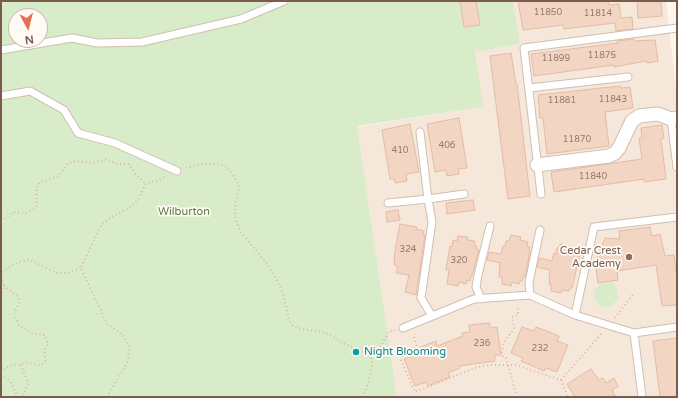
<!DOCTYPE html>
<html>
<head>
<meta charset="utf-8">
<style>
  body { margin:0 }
  #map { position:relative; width:678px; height:398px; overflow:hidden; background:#fdf6ec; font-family:"Varela Round",sans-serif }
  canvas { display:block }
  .frame { position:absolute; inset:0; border:2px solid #7a5c4d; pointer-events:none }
  .north { position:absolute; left:8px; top:8px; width:40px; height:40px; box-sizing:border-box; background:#fffaf3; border:1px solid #cabbb1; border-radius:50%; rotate:173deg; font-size:11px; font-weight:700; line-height:16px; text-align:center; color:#7a5c4d }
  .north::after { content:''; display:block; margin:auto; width:14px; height:18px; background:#e76f51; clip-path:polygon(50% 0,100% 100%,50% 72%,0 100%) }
</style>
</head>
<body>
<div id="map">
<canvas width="678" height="398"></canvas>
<div class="frame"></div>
<div class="north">N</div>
</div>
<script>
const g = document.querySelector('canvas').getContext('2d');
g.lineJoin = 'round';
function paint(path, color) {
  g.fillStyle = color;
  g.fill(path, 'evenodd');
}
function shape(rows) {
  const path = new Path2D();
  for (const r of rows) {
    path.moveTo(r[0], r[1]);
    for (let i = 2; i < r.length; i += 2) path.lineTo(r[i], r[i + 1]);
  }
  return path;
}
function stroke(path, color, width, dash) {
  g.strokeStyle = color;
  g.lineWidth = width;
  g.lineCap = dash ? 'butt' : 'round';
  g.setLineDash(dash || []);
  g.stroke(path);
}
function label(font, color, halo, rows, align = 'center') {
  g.font = font + ' "Varela Round",sans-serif';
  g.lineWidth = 3.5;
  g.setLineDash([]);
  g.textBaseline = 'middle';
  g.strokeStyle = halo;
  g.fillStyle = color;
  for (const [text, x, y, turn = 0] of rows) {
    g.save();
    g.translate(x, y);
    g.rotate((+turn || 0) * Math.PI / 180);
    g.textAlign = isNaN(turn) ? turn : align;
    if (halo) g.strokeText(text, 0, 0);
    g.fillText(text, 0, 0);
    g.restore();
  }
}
paint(shape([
  [513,1,666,1,677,98,677,397,397,397,357,127,482,107,475,52,519,44]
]), '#f5e8da');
paint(shape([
  [1,1,513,1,520,44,475,52,483,107,357,126,397,397,1,397],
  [16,16,40,16,40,40,16,40],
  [613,282,617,288,618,298,612,306,603,308,596,301,593,292,600,284]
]), '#d8ecc9');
const building = shape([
  [460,1,476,1,480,25,464,27,460,1],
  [518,1,608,1,609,5,619,4,621,18,632,17,633,29,616,31,615,23,564,29,563,25,523,30,518,1],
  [637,1,661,1,662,16,638,18,637,1],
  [634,39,635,41,655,40,658,61,647,63,646,61,614,67,614,65,534,76,531,54,618,43,617,41,634,39],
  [511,53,516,84,517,84,530,196,508,199,490,56,511,53],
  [620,86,620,88,630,87,633,108,605,112,609,146,547,154,543,118,540,118,538,95,620,86],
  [459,118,467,168,458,169,459,174,447,176,446,170,435,172,427,124,459,118],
  [410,124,419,172,406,174,407,181,395,183,394,179,390,179,382,130,410,124],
  [662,125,664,138,661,139,666,179,644,182,644,179,554,192,551,172,642,159,639,138,642,138,641,128,662,125],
  [473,200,475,210,447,214,446,203,473,200],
  [398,210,400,220,387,222,386,212,398,210],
  [400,224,417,227,416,229,424,231,423,235,425,235,416,295,405,292,409,275,396,273,398,266,394,265,395,251,400,224],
  [650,227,652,236,660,234,665,256,674,255,677,278,677,305,662,306,656,265,617,271,618,280,598,283,595,262,605,238,620,239,619,231,650,227],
  [511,235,521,237,520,240,528,242,527,246,530,247,529,251,530,251,525,277,523,277,522,281,520,281,519,284,512,282,511,286,502,284,502,277,499,277,500,263,487,260,489,252,501,254,503,246,505,246,506,241,509,241,511,235],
  [458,236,468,237,467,240,475,241,474,246,477,246,476,249,479,250,472,276,471,276,470,281,467,280,466,284,459,282,458,286,447,284,449,270,446,270,450,246,452,247,453,240,457,241,458,236],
  [561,244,579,249,578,253,580,254,572,288,570,288,569,291,562,290,561,293,551,291,551,284,549,284,550,279,549,278,550,270,537,267,539,258,552,261,554,253,556,254,557,248,561,244],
  [489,323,490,328,497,327,501,355,495,355,495,361,459,366,460,368,448,373,450,377,428,386,426,382,415,386,404,359,415,355,413,350,436,341,437,346,463,336,462,333,470,332,469,325,489,323],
  [522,327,534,331,536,327,544,330,559,336,557,341,568,345,557,372,546,368,544,371,521,361,523,358,511,353,522,327],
  [677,338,677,397,660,397,653,341,677,338],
  [591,369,599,380,603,378,606,383,614,378,618,386,612,390,616,397,575,397,567,384,591,369]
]);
paint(building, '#f3d5c3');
stroke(building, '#e6bba3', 1);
const lane = shape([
  [1,50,72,38,97,43,142,42,241,19,284,1],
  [529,88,628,77],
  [1,96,30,91,64,110,78,133,115,143,177,171],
  [671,119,677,167],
  [541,194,524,48,677,28],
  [388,203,428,199,420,132],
  [530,295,529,282,540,230],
  [481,299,476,287,478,275,490,226],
  [575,315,594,227,677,217],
  [432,316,421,298,432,222,428,199,464,194],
  [403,328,474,299,530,295,575,315,634,333,642,397],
  [634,333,677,327]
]);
const street = shape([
  [537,165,609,156,615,153,619,148,632,121,639,116,658,114,671,119,677,118]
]);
stroke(lane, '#d1beb0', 9);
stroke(street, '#d1beb0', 15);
stroke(shape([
  [186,168,202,164,218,164,225,166,231,172,239,185,235,206,235,217,240,231,267,264,277,281,283,294,289,320,292,325,301,329,324,332,345,344,371,355,372,364,368,383,363,397],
  [1,221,14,212,27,213,33,210,37,205,36,188,40,182,59,176,68,163,80,161,93,163,106,159,117,164,129,164,136,175,145,183],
  [1,276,3,272,11,266,20,262,30,260,56,273,67,273,81,268],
  [1,277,5,288,1,295],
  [1,283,19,297,19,303,14,313,19,325,31,333,45,335,48,344,45,350,45,361,42,364,39,365,28,363,12,365,1,371],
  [615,318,634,293],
  [414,337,417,346,402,355,401,360,415,392,475,368,489,365,516,365,561,380],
  [371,355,380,348,388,332,395,330],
  [21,365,28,383,23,397],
  [1,375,10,381,18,397],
  [561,380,601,334],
  [561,380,568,397],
  [107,397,127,363,130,349,123,335,107,324,81,268,101,225,111,217,128,209,138,200,146,183,157,181,167,176],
  [517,397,506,358,503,357,502,352,503,343,514,329,512,317,518,315,518,307]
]), '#d9b8a5', 2, [1, 3]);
stroke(lane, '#fff', 7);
stroke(street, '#fff', 13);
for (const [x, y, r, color] of [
  [629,257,4,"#8d6e63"],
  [356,352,4,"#0f9aa8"]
]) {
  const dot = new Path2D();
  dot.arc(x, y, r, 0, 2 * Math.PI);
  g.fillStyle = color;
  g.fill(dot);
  stroke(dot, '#fffaf3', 1.5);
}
label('9px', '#987a6a', null, [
  ["11850",548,13],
  ["11814",598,14],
  ["11875",602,56],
  ["11899",556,59],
  ["11843",613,100],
  ["11881",562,101],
  ["11870",577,140],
  ["406",447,146],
  ["410",400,151],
  ["11840",593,177],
  ["324",408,250],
  ["320",459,261],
  ["236",482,344],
  ["232",540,349]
]);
label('11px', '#537a41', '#fffaf3', [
  ["Wilburton",184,212]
]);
label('11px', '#785e54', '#fffaf3', [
  ["Cedar Crest",621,251],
  ["Academy",621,264]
], 'right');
label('11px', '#0d838f', '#fffaf3', [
  ["Night Blooming",364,352]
], 'left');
</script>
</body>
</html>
